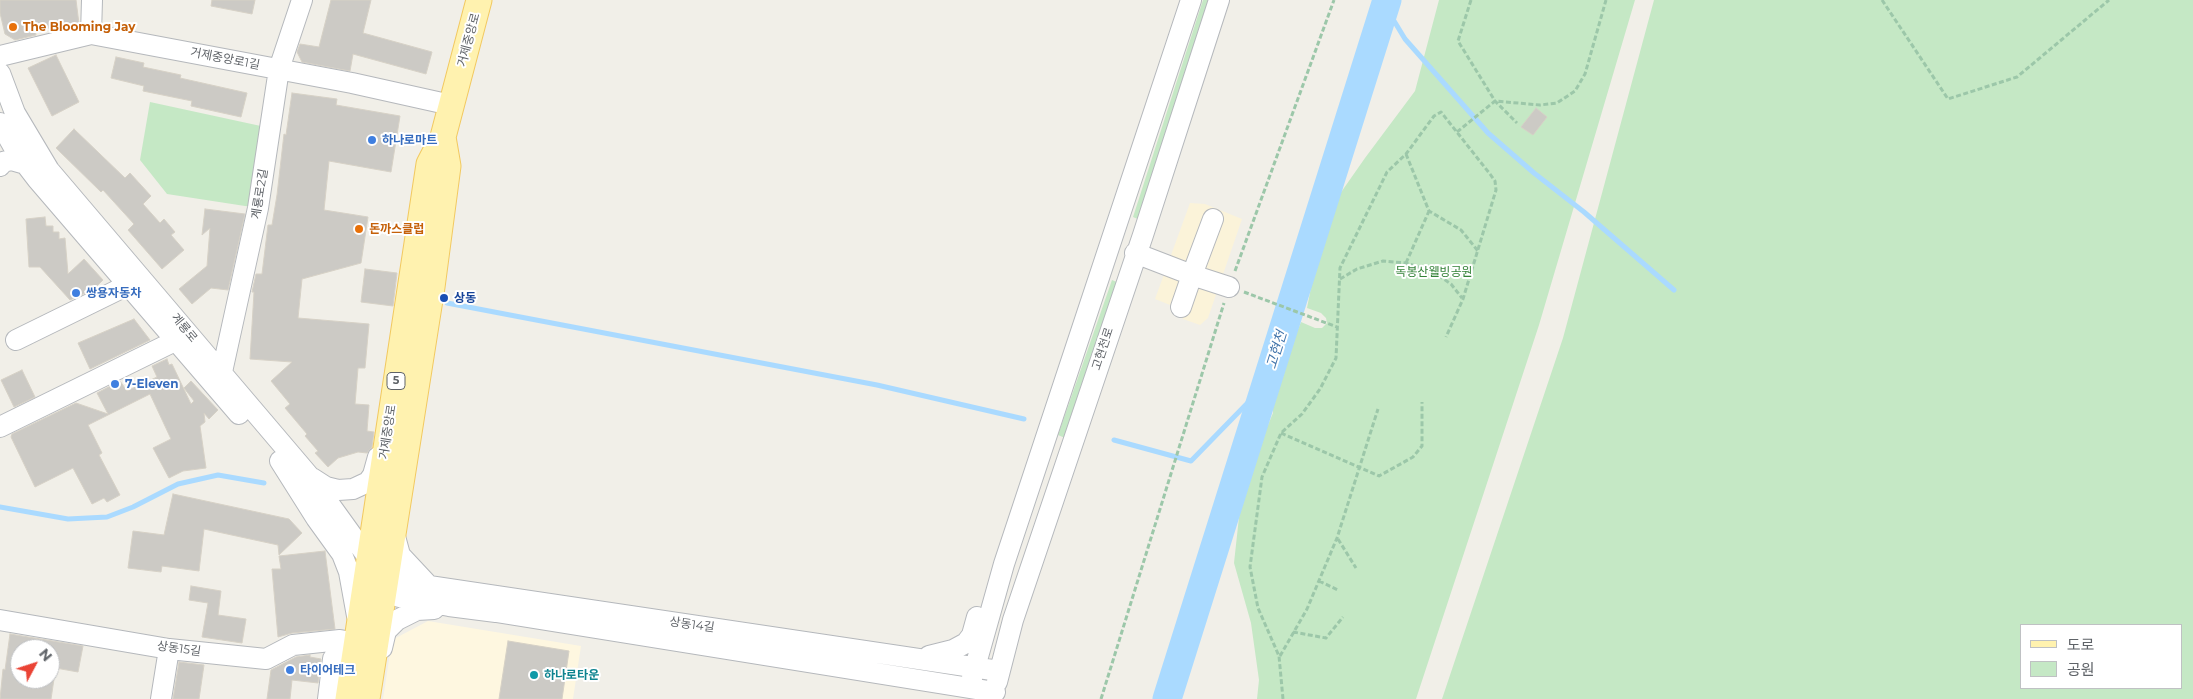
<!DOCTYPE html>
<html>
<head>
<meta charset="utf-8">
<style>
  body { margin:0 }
  #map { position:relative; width:2193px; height:699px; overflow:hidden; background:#f1efe8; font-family:Montserrat,"Noto Sans KR",sans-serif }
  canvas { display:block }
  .legend { position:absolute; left:2020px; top:624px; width:162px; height:65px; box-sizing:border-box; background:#fff; border:1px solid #bfc1c3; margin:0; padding:6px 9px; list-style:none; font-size:15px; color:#5f6368 }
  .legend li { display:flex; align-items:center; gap:10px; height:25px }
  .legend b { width:25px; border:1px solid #bfc1c3 }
  .north { position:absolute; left:10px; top:639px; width:50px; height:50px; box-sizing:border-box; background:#fff; border:1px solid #bfc1c3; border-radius:50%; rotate:50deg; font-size:14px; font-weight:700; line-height:20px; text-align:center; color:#5f6368 }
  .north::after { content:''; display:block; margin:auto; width:18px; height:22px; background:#ea4335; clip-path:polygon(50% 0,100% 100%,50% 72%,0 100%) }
</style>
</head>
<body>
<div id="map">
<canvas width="2193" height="699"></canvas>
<ul class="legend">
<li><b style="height:6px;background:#fff2af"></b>도로</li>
<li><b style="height:14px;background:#c5e8c5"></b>공원</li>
</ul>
<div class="north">N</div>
</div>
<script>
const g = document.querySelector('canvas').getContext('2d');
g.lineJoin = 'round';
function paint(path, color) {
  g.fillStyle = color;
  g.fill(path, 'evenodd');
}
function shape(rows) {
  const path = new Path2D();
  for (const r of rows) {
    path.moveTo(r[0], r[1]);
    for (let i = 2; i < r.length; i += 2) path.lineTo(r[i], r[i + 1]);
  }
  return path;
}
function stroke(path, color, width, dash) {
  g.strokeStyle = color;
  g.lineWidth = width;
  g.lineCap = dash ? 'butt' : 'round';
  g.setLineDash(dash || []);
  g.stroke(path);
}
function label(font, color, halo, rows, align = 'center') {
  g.font = font + ' Montserrat,"Noto Sans KR",sans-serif';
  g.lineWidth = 4;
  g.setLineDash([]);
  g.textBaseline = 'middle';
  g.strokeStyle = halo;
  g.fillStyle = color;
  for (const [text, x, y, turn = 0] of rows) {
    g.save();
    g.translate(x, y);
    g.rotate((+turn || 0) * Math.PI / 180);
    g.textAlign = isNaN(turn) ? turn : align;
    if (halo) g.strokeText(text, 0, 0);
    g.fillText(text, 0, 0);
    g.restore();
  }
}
paint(shape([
  [428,621,581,646,573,699,383,699,392,640]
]), '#fef7e0');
paint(shape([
  [1203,0,1210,0,1140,220,1133,217],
  [1439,0,1635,0,1539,325,1416,699,1257,699,1259,680,1251,623,1234,563,1240,508,1255,456,1273,413,1273,390,1301,322,1315,328,1322,328,1327,323,1326,318,1321,313,1307,308,1319,246,1337,198,1365,158,1415,91],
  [1654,0,2193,0,2193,699,1442,699,1563,338],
  [2022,625,2182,625,2182,688,2022,688],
  [150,102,270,128,258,208,167,194,140,160],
  [1112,280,1119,283,1065,438,1058,435]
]), '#c5e8c5');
paint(shape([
  [1190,203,1205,204,1242,219,1208,318,1200,325,1183,319,1175,307,1155,299]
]), '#fbf3d9');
stroke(shape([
  [1385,6,1405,39,1488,133,1534,173,1584,212,1674,290],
  [447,303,877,385,1024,419],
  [1114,440,1191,461,1268,382],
  [0,507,68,519,107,517,133,507,178,484,218,475,264,483]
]), '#aadaff', 5);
stroke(shape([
  [1167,699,1387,0]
]), '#aadaff', 29);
const building = shape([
  [0,0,76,0,79,24,35,30,36,35,15,40,5,34,0,13,0,0],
  [212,0,255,0,252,14,211,6,212,0],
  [331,0,371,0,363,33,432,52,426,74,353,54,350,71,302,62,297,52,300,44,319,47,331,0],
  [56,55,79,102,52,116,28,68,56,55],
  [116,57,144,63,143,67,181,75,180,78,247,93,241,117,191,106,192,101,143,91,144,86,111,78,116,57],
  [292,93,337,99,336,105,400,116,391,172,329,161,324,210,368,217,361,263,302,279,298,318,369,324,365,368,358,368,355,404,369,405,367,431,374,432,372,447,367,453,358,452,338,458,328,467,315,453,318,451,305,436,307,434,285,408,290,404,271,381,292,362,250,359,254,292,252,292,256,274,262,274,268,225,272,225,277,195,284,134,286,135,292,93],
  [1536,108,1547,117,1533,135,1521,127,1536,108],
  [74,129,125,178,130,173,151,196,143,204,160,223,164,219,175,232,171,235,184,250,162,269,128,230,134,224,103,190,101,192,56,148,74,129],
  [205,209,245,214,228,290,211,288,192,304,179,289,207,266,210,228,202,235,205,209],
  [45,217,46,226,53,226,53,232,59,232,59,239,65,238,68,274,84,259,103,280,94,289,70,300,40,267,29,267,26,219,45,217],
  [365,269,397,273,393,306,361,302,365,269],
  [134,319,150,340,90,369,78,343,134,319],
  [167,359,169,365,172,364,191,404,194,401,184,388,191,381,218,410,209,419,204,413,205,422,200,426,206,468,183,471,169,478,153,448,171,439,150,394,88,425,102,453,99,455,120,495,107,502,104,498,92,504,73,468,35,487,11,437,12,434,76,403,108,414,97,393,120,381,127,391,157,377,152,366,167,359],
  [22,370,35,397,14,407,1,380,22,370],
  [173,494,289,519,302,533,279,555,278,545,204,529,199,571,162,566,161,572,128,568,133,531,164,535,173,494],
  [325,551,335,629,292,633,278,637,272,569,281,569,279,556,325,551],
  [191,586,221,591,218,615,246,619,242,643,202,637,208,603,189,600,191,586],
  [10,634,83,646,78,672,50,667,50,649,20,649,20,679,54,679,51,699,0,699,3,669,5,670,10,634],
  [508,641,569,651,562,699,499,699,508,641],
  [310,655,310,657,321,659,318,683,292,680,290,699,267,699,271,670,296,657,310,655],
  [179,662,204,665,199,699,173,699,179,662]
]);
paint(building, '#cccac5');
stroke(building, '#d6d1c6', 1);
const minor = shape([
  [91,34,92,0],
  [0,56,91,34,352,83,451,105],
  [0,73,15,113,49,170,310,477,369,559,401,580,429,586,999,671],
  [0,123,17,153,37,179,239,414],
  [0,166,3,162,11,160,25,164],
  [1135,253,1192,275,1213,219],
  [1181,307,1192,275,1229,287],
  [16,340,128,285],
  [220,381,258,208,279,69,302,0],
  [0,427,175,341],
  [280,461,316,518,342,554,349,572,357,616],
  [312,478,326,487,338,490,353,489,368,482,373,475,378,457],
  [394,533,400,555,429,586],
  [374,582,399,597,449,606,496,612,995,692],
  [0,620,169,649,266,659,293,645,340,640,356,643],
  [382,648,386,631,397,620,417,610,434,609],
  [929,656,953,650,966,643,972,635,977,617],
  [972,678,1004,564,1191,0],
  [997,682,1013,620,1143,235,1219,0],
  [161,699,169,649],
  [328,699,333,659,355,651]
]);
const major = shape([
  [348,699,429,164,443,137,479,0],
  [367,699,432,287,448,166,443,137]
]);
stroke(minor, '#b5b8bc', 22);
stroke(major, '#f2c960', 27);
stroke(shape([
  [1471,0,1458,41,1495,101,1517,123],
  [1882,0,1948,99,2017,77,2109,0],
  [1457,132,1495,101,1540,105,1557,103,1575,91,1585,74,1606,0],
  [1406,154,1429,211,1461,230,1478,251],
  [1406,263,1429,211],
  [1235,271,1334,0],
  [1340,279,1357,269,1383,261,1406,263,1432,271,1451,284,1462,298],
  [1244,292,1337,327],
  [1281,433,1379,476,1413,457,1422,446,1422,402],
  [1338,539,1356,568],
  [1319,581,1338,590],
  [1293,632,1326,638,1343,617],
  [1280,656,1307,609,1337,538,1378,409],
  [1101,699,1224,303],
  [1283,699,1279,656,1258,608,1250,567,1262,477,1281,433,1302,414,1320,389,1336,358,1340,268,1387,172,1406,154,1434,116,1441,112,1490,174,1495,181,1496,190,1463,299,1446,337]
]), '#9cc7a9', 3, [5, 2.5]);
stroke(minor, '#fff', 20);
stroke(major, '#fff2af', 25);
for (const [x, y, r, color] of [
  [13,27,5,"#e8710a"],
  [372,140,5,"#3f7fe0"],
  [359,229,5,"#e8710a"],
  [76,293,5,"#3f7fe0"],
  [444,298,5,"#1a4fb4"],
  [115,384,5,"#3f7fe0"],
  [290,670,5,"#3f7fe0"],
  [534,675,5,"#0f9aa8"]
]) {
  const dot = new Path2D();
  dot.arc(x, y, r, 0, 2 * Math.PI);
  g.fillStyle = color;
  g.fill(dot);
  stroke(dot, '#fff', 2);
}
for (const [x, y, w] of [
  [396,381,18]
]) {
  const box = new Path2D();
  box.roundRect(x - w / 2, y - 8.5, w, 17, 4);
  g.fillStyle = '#fff';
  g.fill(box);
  stroke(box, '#5f6368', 1);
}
label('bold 11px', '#5f6368', null, [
  ["5",396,381]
]);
label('bold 12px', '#c56008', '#fff', [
  ["The Blooming Jay",23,27],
  ["돈까스클럽",369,229]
], 'left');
label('12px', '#5f6368', '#fff', [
  ["거제중앙로",469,40,-75],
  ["거제중앙로1길",225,59,11],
  ["계룡로2길",260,194,-81],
  ["계룡로",184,328,50],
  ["고현천로",1103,349,-72],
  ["거제중앙로",388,432,-81],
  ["상동14길",692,625,8],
  ["상동15길",179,649,8]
]);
label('bold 12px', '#366cbe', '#fff', [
  ["하나로마트",382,140],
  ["쌍용자동차",86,293],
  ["7-Eleven",125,384],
  ["타이어테크",300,670]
], 'left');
label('12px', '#348238', '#fff', [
  ["독봉산웰빙공원",1434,272]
]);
label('bold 12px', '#164399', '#fff', [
  ["상동",454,298]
], 'left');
label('bold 12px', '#0d838f', '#fff', [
  ["하나로타운",544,675]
], 'left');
label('italic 14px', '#4174aa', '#fff', [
  ["고현천",1277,350,-73]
]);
</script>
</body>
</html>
